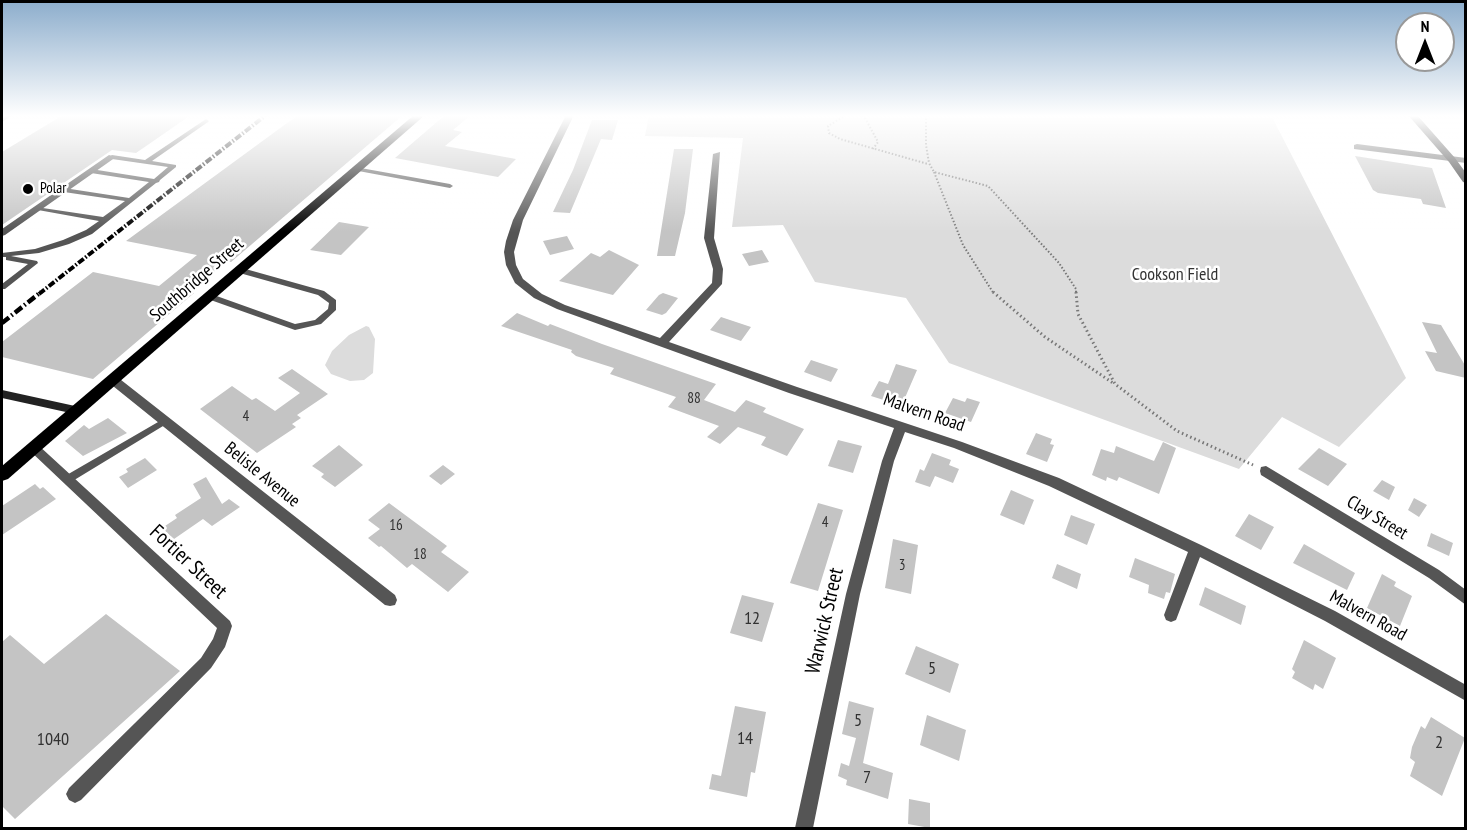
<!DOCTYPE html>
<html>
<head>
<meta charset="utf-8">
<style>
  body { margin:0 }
  #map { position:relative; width:1467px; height:830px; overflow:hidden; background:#fff; font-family:"PT Sans Narrow",sans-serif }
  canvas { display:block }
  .frame { position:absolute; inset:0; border:3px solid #000; pointer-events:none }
  .north { position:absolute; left:1395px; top:12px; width:60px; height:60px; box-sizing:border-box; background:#fff; border:2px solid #999; border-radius:50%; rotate:0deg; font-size:16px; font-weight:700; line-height:24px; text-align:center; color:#000 }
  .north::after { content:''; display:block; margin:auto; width:21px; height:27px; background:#000; clip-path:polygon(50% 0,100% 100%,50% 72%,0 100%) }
</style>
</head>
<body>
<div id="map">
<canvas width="1467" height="830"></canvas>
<div class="frame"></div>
<div class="north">N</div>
</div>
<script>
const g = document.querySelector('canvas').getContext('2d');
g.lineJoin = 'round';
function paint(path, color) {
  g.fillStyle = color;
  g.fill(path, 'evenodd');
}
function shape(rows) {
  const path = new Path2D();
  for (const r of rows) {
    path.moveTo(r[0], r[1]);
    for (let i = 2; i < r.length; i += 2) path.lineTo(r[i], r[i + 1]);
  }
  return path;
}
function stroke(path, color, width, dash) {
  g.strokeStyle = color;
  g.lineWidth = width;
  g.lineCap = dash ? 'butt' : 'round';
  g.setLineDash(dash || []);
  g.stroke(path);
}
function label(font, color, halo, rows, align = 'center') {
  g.font = font + ' "PT Sans Narrow",sans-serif';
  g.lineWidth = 5;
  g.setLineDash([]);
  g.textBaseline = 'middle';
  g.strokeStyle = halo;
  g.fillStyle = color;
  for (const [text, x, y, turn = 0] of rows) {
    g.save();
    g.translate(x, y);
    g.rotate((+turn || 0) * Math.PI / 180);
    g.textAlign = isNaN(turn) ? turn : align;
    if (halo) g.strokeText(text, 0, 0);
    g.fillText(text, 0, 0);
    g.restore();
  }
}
paint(shape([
  [649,115,1271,115,1406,378,1339,447,1282,417,1239,469,949,363,906,298,815,282,783,225,732,227,743,138,645,136],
  [366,326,369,327,375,339,373,373,364,380,350,381,331,374,325,365,332,351,349,335]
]), '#dcdcdc');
paint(shape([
  [63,115,191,115,136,153,112,150,2,225,2,152],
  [298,115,403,115,231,262,227,261,190,292,194,293,93,379,2,357,2,342,93,272,159,286,197,255,126,241],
  [445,115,471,115,453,130,462,132,445,146,516,159,498,177,395,158],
  [592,120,618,120,612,140,601,139,570,213,553,212,573,170],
  [674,149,693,149,685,213,675,256,657,256],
  [1355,156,1432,168,1446,208,1423,204,1421,199,1378,193,1373,190],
  [339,222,369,227,341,255,310,250],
  [567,236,574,249,550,255,543,241],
  [609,250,639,265,613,295,559,281,591,253,600,257],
  [762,250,769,262,749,266,742,254],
  [663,293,678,298,666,313,662,315,646,310,659,295],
  [517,313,548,326,550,324,602,344,716,384,704,400,735,412,746,400,766,408,763,412,804,429,787,456,761,445,766,437,738,427,720,444,707,437,719,426,668,407,676,397,610,374,614,368,576,356,571,352,572,350,501,326],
  [721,317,751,327,741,341,710,330],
  [1422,322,1441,325,1466,367,1466,378,1436,371,1425,351,1437,353],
  [811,360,838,369,831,382,804,372],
  [896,364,917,370,904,400,893,396,890,402,871,396,879,381,888,384],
  [292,369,328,394,297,415,301,418,292,424,296,427,257,453,200,409,232,386,252,400,256,398,275,411,300,393,278,378],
  [953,398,965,402,967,398,980,402,971,422,945,413],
  [108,418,127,433,83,456,65,441,84,425,89,429],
  [1036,433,1052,439,1050,444,1054,445,1047,462,1026,454],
  [838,440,862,446,853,473,828,466],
  [1163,442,1176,448,1159,494,1119,477,1117,481,1107,477,1106,481,1092,475,1101,449,1114,453,1116,446,1154,461],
  [339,445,363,465,335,487,321,477,324,474,312,466],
  [1319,448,1347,464,1328,486,1298,469],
  [932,453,951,460,949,465,959,469,953,483,935,476,930,487,915,482,920,469,924,471],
  [145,458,157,470,128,488,119,477,128,472,126,469],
  [443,465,455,474,441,485,429,476],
  [206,477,222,504,229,499,240,507,212,526,203,519,174,539,162,528,177,518,175,515,201,498,193,484],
  [1382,480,1395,487,1389,500,1373,491],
  [35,484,40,489,43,487,56,499,2,535,2,506],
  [1011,490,1034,500,1024,525,1000,515],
  [1414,498,1427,505,1419,517,1408,510],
  [389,503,447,546,441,552,469,572,448,592,412,564,407,568,381,546,379,547,368,538,380,529,368,520],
  [818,503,843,510,818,591,790,583],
  [1249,514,1274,527,1261,550,1235,536],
  [1071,515,1095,524,1087,545,1064,535],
  [1431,533,1453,543,1449,556,1427,546],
  [893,539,918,545,911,594,885,588],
  [1304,544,1355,573,1347,590,1293,563],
  [1135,558,1175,574,1170,593,1166,592,1164,599,1148,593,1149,585,1129,577],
  [1057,564,1081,574,1077,589,1052,578],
  [1382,574,1396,582,1394,586,1412,596,1400,626,1367,608],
  [1205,587,1246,606,1241,625,1199,605],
  [742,595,774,603,762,642,730,633],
  [106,614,180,671,15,819,2,806,2,642,10,635,44,664],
  [1304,640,1336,658,1323,689,1315,684,1313,690,1292,678,1295,672,1292,669],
  [916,646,959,664,950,693,905,674],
  [849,701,874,708,863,763,893,773,888,799,846,785,847,780,838,776,841,763,849,766,856,738,842,734],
  [735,706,766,712,755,773,751,772,747,797,709,789,712,774,721,776],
  [927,715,966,730,959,761,920,745],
  [1431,717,1465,738,1442,796,1410,776,1415,762,1410,758,1412,747,1421,726,1425,729],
  [909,799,930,803,930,828,908,824]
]), '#c4c4c4');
stroke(shape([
  [846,115,828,126,829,133,840,139,928,164],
  [859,115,864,116,878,142,873,149],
  [926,115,926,145,929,163,934,172,988,186,1059,263,1076,289,1076,294],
  [934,172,963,245,994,294]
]), '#777', 2, [1.5, 2]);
stroke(shape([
  [993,292,1045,337,1113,383],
  [1076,292,1078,314,1115,384,1177,431,1253,465]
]), '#777', 3, [1.5, 3]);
paint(shape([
  [5,115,13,115,2,122,2,118,5,115],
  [206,119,209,121,208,122,152,161,176,165,176,167,160,180,159,182,156,183,92,234,69,244,39,253,11,256,37,261,38,263,5,289,2,289,2,284,28,264,6,260,6,257,2,257,2,253,35,249,63,240,86,230,99,221,38,210,35,208,36,207,103,217,125,201,64,192,61,190,64,188,129,198,149,182,91,173,88,171,91,169,154,179,168,167,112,159,109,157,112,155,145,160,206,119],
  [355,167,450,184,453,186,450,188,353,170,353,168,355,167],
  [236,268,242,268,324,291,336,300,336,310,321,324,295,330,205,298,204,296,205,294,211,294,295,324,315,320,328,309,329,303,318,295,236,272,236,268],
  [165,418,170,421,168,423,71,482,65,482,63,479,65,476,165,418]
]), '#555');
paint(shape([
  [566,115,574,115,523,220,514,252,516,265,523,279,542,294,565,305,660,338,712,283,713,269,704,238,713,154,720,152,714,238,723,269,722,284,669,342,797,387,962,442,1059,478,1201,545,1335,611,1466,685,1466,701,1325,621,1200,557,1176,620,1171,622,1166,620,1164,615,1188,552,1049,486,954,448,905,432,894,461,860,594,813,828,795,828,846,594,882,461,894,428,789,393,557,309,534,298,515,283,506,265,504,252,506,241,513,220,566,115],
  [1357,144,1466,158,1466,163,1354,149,1354,145,1357,144],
  [109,155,116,157,5,235,2,236,2,229,109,155],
  [112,375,116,376,395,595,397,600,395,605,390,606,385,605,108,382,106,379,112,375],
  [33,442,37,444,230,621,232,626,225,647,211,668,81,800,75,803,69,800,66,794,69,788,201,658,213,639,217,628,29,450,27,447,29,444,33,442],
  [1266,466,1439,570,1466,590,1466,605,1429,578,1261,475,1260,471,1261,467,1266,466]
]), '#555');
paint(shape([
  [1408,115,1417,115,1455,158,1466,173,1466,183,1463,182,1449,162,1408,115],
  [2,390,75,406,81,410,75,414,2,398,2,390]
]), '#222');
paint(shape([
  [414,115,425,115,8,479,2,481,2,466,414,115]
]), '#000');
stroke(shape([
  [39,294,266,115]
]), '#000', 4, [7, 2, 1.5, 2]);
stroke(shape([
  [2,323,41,292]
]), '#000', 4.5, [9, 3, 1.5, 3]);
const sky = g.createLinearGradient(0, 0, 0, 232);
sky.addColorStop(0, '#8cadcc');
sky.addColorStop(0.5, '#fff');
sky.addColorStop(1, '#ffffff00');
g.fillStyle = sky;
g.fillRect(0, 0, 1467, 232);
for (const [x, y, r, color] of [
  [28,189,6,"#000"]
]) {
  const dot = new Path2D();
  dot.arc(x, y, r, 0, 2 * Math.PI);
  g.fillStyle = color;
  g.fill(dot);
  stroke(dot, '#fff', 2);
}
label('15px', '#000', '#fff', [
  ["Polar",40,189]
], 'left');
label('15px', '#313131', null, [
  ["88",694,399],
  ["4",246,417],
  ["4",825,523],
  ["16",396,526],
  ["18",420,555],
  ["3",902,566]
]);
label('18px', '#333', '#fff', [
  ["Cookson Field",1175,275]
]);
label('18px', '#000', '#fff', [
  ["Southbridge Street",197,280,-41],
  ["Malvern Road",924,413,19],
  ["Belisle Avenue",262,475,39],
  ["Clay Street",1377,518,31],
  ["Malvern Road",1368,616,29]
]);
label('18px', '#313131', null, [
  ["12",752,619],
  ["5",932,669],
  ["5",858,721],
  ["14",745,739],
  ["1040",53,740],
  ["2",1439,743],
  ["7",867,778]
]);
label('21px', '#000', '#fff', [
  ["Fortier Street",188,562,43],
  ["Warwick Street",825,621,-77]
]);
</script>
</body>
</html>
